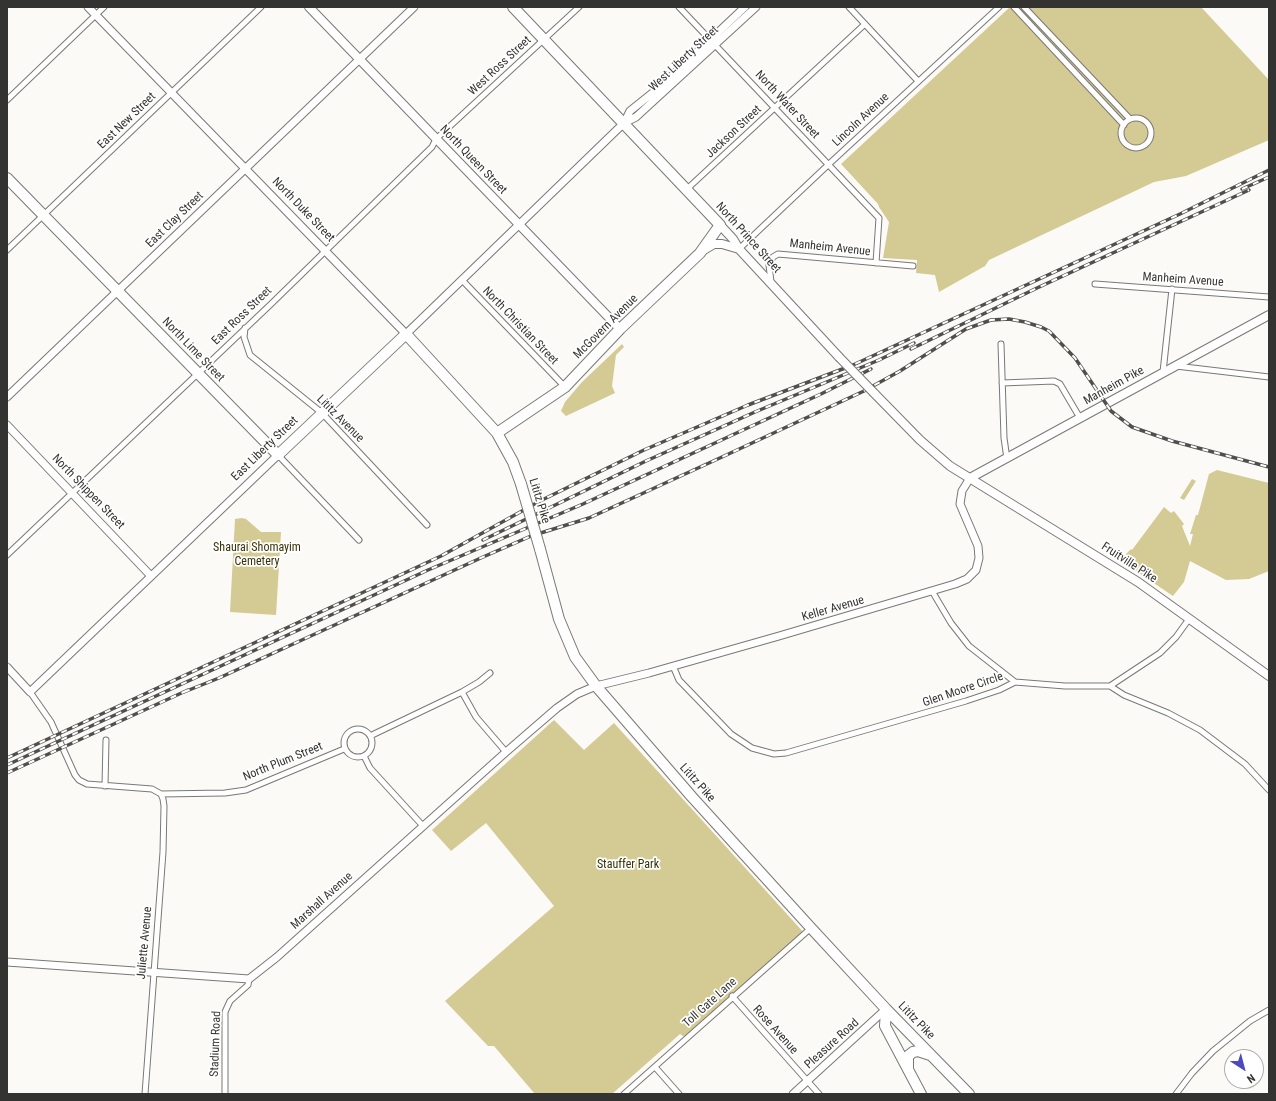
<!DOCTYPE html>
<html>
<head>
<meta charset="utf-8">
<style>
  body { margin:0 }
  #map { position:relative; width:1276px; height:1101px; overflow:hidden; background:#fbfaf6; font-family:"Roboto Condensed",sans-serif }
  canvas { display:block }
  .frame { position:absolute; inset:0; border:8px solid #333331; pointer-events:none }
  .north { position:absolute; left:1224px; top:1049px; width:40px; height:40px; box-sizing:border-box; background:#fff; border:1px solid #adadad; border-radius:50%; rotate:144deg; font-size:11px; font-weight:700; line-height:16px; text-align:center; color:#333331 }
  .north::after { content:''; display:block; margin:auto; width:14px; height:18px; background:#4d49bf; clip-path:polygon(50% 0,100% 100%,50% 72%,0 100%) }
</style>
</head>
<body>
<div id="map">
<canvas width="1276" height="1101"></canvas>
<div class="frame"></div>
<div class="north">N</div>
</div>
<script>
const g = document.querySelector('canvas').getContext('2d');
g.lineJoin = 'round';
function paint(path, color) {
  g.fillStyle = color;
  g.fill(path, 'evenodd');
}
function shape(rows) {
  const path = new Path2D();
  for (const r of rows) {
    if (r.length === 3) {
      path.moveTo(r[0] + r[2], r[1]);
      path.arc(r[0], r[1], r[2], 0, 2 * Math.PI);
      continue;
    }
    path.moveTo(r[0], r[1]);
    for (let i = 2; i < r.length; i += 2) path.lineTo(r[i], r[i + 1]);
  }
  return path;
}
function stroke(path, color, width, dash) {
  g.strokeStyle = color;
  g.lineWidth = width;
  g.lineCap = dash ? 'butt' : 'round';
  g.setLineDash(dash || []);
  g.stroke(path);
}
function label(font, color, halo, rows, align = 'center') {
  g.font = font + ' "Roboto Condensed",sans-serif';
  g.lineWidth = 3.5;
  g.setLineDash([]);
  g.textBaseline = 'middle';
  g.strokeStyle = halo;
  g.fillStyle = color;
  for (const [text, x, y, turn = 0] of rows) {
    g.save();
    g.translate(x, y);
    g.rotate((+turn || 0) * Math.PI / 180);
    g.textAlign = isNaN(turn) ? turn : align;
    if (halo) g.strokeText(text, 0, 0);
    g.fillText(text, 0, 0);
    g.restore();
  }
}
paint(shape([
  [1010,7,1201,7,1269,80,1269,140,1186,176,1154,182,989,260,985,266,939,292,935,275,916,273,917,260,883,258,889,222,879,207,878,204,841,164],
  [622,344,624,347,616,355,612,386,615,393,566,416,561,411,565,402,582,382],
  [1217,470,1269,483,1269,571,1249,579,1226,580,1190,561,1184,582,1173,596,1130,567,1133,564,1128,559,1126,554,1131,549,1132,550,1164,507,1171,513,1174,511,1184,524,1182,526,1190,546,1193,534,1190,534,1196,515,1198,515,1209,474],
  [1192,479,1196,481,1184,500,1180,498],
  [242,518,246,519,261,532,281,532,276,615,230,612,235,519],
  [554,720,584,750,614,723,805,934,686,1038,680,1034,612,1094,535,1094,494,1046,488,1046,445,1001,554,906,486,823,451,851,432,830]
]), '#d4ca94');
const street = shape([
  [679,7,879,218,876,263],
  [849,7,918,81],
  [1014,7,1124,125],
  [1024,7,1130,119],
  [7,100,104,7],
  [1136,133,15],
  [687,189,865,24],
  [739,249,829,164,999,7],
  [7,250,261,7],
  [462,280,565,387],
  [771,282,769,265,773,257,778,254,913,266],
  [1095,284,1269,297],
  [245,328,244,337,250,355,322,413,427,525],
  [1001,344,1004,438,1007,459],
  [1176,366,1269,377],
  [1163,372,1172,289],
  [1002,383,1054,381,1060,384,1080,418],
  [278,455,359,540],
  [7,555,270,305,432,147,436,139,579,7],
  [932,591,951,623,969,646,1015,682],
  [673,666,679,680,731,734,752,748,774,754,786,753,966,701,999,690,1015,682,1065,686,1110,686,1124,695,1168,713,1200,730,1245,764,1269,790],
  [1110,686,1160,653,1176,637,1189,619],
  [30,692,51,722,75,775,79,780,87,784,152,789,161,794,225,793,246,790,344,749],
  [462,692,476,717,506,752],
  [358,743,14],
  [370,736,462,692,479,682,490,673],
  [364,756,370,768,423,826],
  [105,786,106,740],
  [732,996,819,1094],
  [655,1067,679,1094],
  [145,1094,163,852,164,806,163,799,161,794],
  [225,1094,225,1012,230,1001,248,985,249,979],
  [624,1094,811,928],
  [1176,1094,1192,1073,1213,1051,1250,1021,1269,1010]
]);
const secondary = shape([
  [88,7,406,334,624,123,636,117,756,7],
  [624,123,630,111,660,87,745,7],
  [7,397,414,7],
  [7,425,151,576],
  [7,667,30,692,278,455],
  [7,962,249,979,277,957,506,752,557,708,577,694,596,686,649,673,779,636,955,584,967,579,976,570,979,558,978,546,960,504,962,491,970,478],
  [793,1094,886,1009]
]);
const primary = shape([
  [309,7,620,329],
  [720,225,733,239,739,249,839,357],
  [702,251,714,244,722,244,739,249],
  [874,393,920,440,950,466,1138,582,1269,676],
  [970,478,1269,315]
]);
const highway = shape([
  [7,178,278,455,406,334,497,433,513,462,521,484],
  [497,433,565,387,620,329,700,253,720,225,513,7],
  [540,549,559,619,575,657,596,686,692,797,811,928,886,1009,969,1094],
  [886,1009,885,1026,921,1094],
  [908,1068,908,1056,913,1052,918,1051,930,1055]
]);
stroke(street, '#797875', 7);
stroke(secondary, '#797875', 9);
stroke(primary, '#797875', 10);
stroke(highway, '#797875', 12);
stroke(street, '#fff', 5);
stroke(secondary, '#fff', 7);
stroke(primary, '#fff', 8);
stroke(highway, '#fff', 10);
const rail = shape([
  [1242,189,1269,177],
  [911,349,1037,288,1249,190],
  [483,540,646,461,755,412,879,360,914,343],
  [184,692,219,678,483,557,531,536,589,518,722,457,864,391,900,371,966,329,991,320,1009,319,1025,322,1041,327,1049,331,1075,358,1111,411,1132,427,1172,441,1269,467],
  [7,758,441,556,540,501,644,450,748,405,853,365,1180,214,1269,170],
  [7,765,428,570,583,504,821,394,871,369],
  [7,773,188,690]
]);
stroke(rail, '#4f4f4d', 3.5);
stroke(rail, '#fff', 2, [6]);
const primaryBridge = shape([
  [839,357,874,393]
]);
const highwayBridge = shape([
  [521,484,540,549]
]);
stroke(primaryBridge, '#797875', 10, []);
stroke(highwayBridge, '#797875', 12, []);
stroke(primaryBridge, '#fff', 8);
stroke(highwayBridge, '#fff', 10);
label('12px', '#333331', '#fff', [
  ["West Liberty Street",684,59,-43],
  ["West Ross Street",500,66,-43],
  ["North Water Street",787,105,47],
  ["Lincoln Avenue",861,120,-43],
  ["East New Street",127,121,-44],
  ["Jackson Street",734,132,-43],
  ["North Queen Street",473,160,46],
  ["North Duke Street",303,210,46],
  ["East Clay Street",175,220,-44],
  ["North Prince Street",748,238,48],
  ["Manheim Avenue",830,248,6],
  ["Manheim Avenue",1183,280,4],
  ["East Ross Street",242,316,-44],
  ["North Christian Street",520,326,46],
  ["McGovern Avenue",606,327,-45],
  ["North Lime Street",193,350,46],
  ["Manheim Pike",1114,386,-29],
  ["Lititz Avenue",340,419,45],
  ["East Liberty Street",265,449,-44],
  ["North Shippen Street",88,492,46],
  ["Lititz Pike",539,501,73],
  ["Fruitville Pike",1129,563,33],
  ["Keller Avenue",833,609,-16],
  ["Glen Moore Circle",963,690,-19],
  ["North Plum Street",283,762,-22],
  ["Lititz Pike",697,783,48],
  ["Marshall Avenue",322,901,-42],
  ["Juliette Avenue",145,943,-85],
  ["Toll Gate Lane",710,1003,-42],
  ["Lititz Pike",916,1021,46],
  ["Rose Avenue",775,1030,48],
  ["Stadium Road",216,1044,-88],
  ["Pleasure Road",832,1044,-42]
]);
label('12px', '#393106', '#fff', [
  ["Shaurai Shomayim",257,548],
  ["Cemetery",257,562],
  ["Stauffer Park",628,865]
]);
</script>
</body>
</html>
